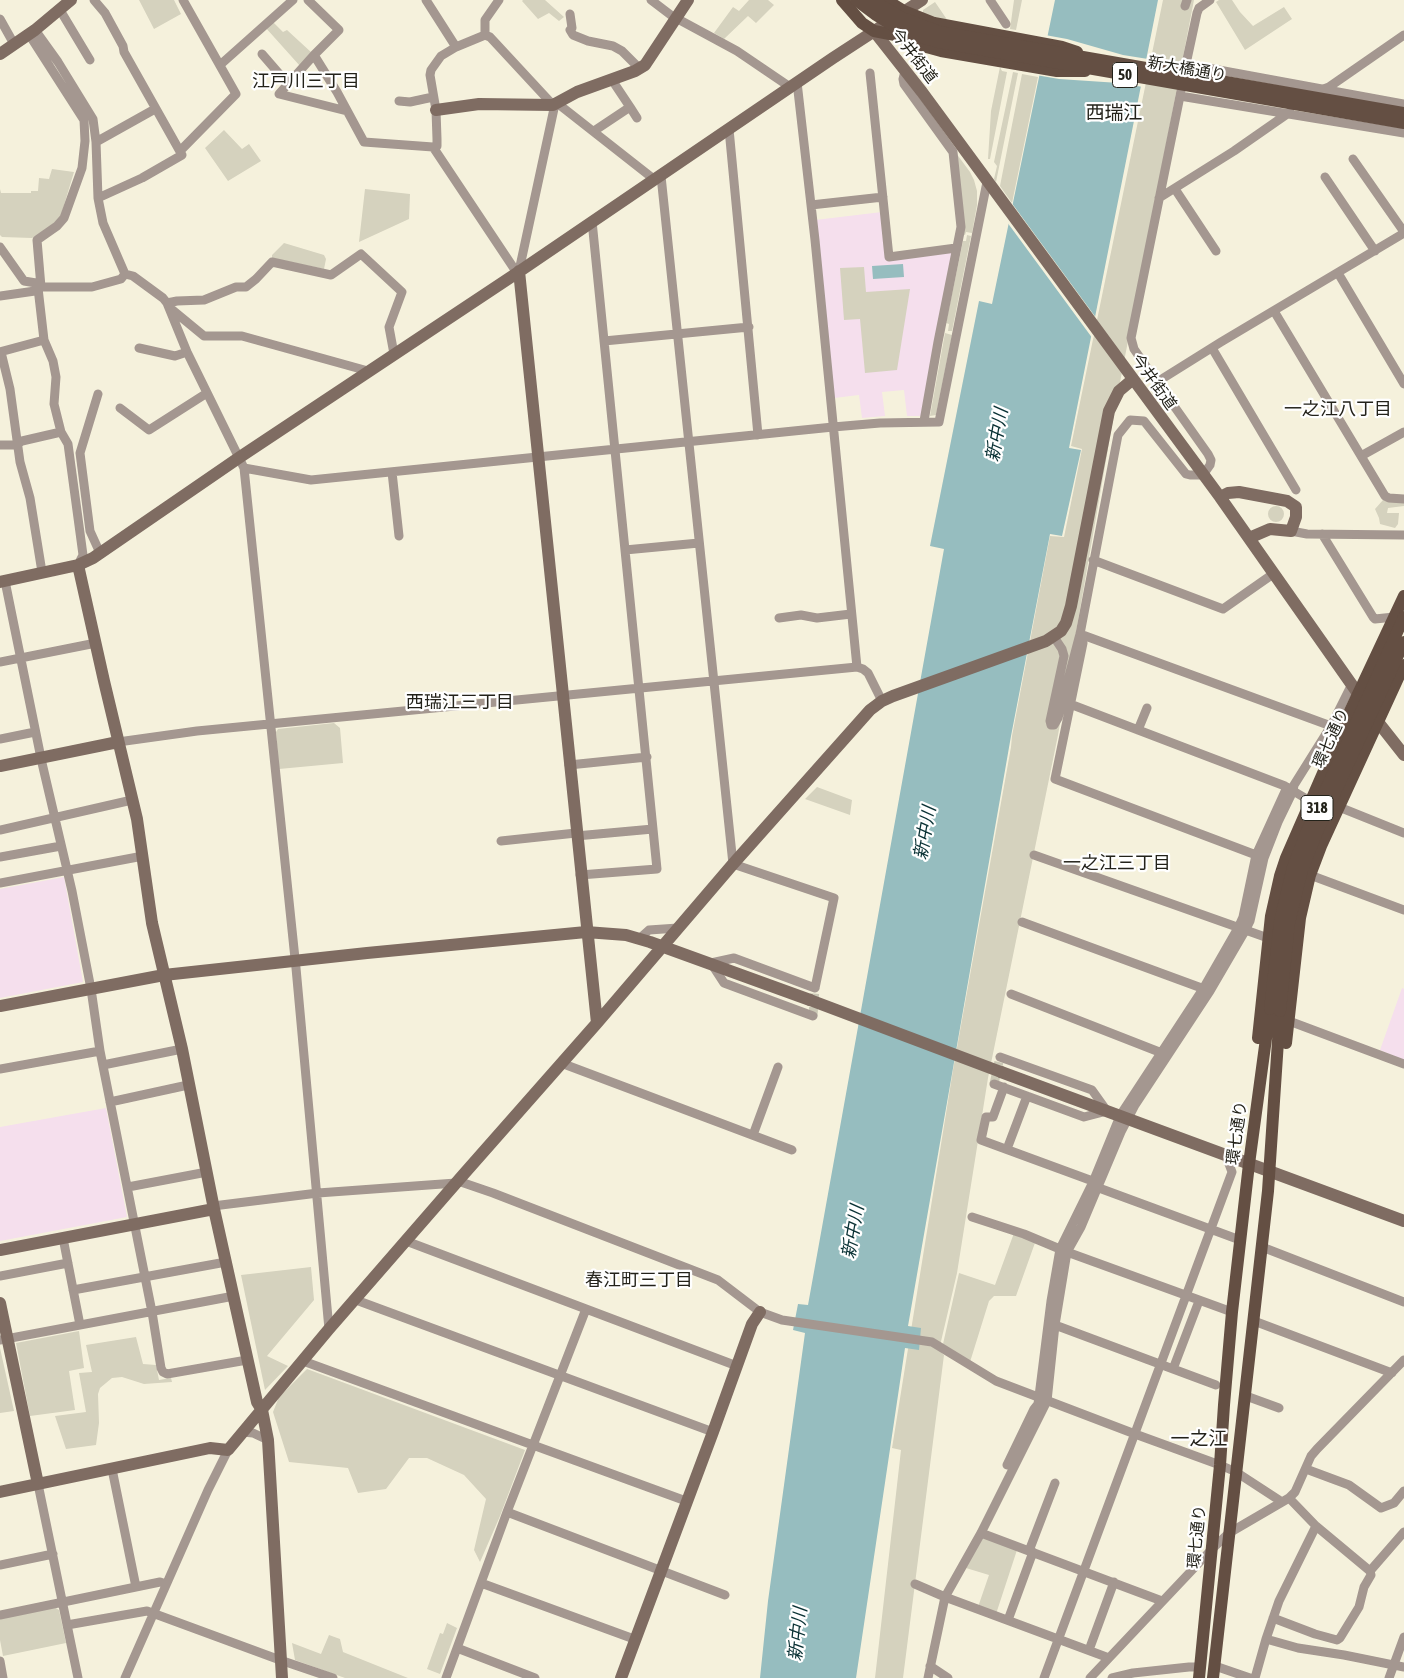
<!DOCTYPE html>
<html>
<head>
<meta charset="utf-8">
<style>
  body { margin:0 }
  canvas { display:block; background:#f5f1dc }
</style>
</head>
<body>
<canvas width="1404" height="1678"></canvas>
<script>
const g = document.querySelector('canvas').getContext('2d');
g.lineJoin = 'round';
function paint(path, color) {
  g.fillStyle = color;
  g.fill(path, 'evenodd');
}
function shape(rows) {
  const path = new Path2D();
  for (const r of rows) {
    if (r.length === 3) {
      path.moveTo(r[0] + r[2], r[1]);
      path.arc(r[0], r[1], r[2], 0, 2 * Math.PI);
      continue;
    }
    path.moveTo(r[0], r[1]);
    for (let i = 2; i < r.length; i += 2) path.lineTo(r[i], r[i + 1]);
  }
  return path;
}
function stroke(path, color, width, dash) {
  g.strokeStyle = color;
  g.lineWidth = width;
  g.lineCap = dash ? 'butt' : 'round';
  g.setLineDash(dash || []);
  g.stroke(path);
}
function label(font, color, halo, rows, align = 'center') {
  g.font = font + ' "Asap Condensed","Noto Sans JP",sans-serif';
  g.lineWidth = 4.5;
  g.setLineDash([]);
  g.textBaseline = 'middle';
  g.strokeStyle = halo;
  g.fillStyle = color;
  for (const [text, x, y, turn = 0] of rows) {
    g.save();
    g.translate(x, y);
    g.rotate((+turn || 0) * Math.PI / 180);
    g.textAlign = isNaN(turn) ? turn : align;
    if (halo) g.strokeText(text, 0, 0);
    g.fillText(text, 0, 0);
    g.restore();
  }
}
paint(shape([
  [882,212,886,259,952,252,923,416,907,416,904,390,882,392,885,416,862,418,859,395,834,398,815,220],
  [64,877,83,982,0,998,0,889],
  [1402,988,1404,989,1404,1060,1380,1050],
  [106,1108,127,1217,0,1241,0,1127]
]), '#f5dfed');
paint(shape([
  [139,0,174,0,181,14,154,29],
  [523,0,545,0,564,17,559,21,549,13,538,19,522,1],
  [749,0,768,0,774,5,756,23,748,16,724,39,714,33,733,7,739,11],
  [1014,0,1022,0,1016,30,1010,29],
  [1163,0,1194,0,1116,403,1058,735,988,1078,957,1273,939,1350,944,1355,903,1678,875,1678,901,1450,892,1448,953,1070,1011,747,1012,736,1050,536,1064,537,1082,449,1071,446],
  [1219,0,1232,0,1240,12,1253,26,1284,7,1292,19,1245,50,1216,2],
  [935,2,948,21,923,14,923,10],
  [272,21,283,32,287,30,312,53,300,66,265,27],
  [1000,67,1002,71,1007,72,990,159,988,159,991,111],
  [1013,72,1018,73,996,182,994,179,997,166,994,162],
  [1022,74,1038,77,1012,203,1000,186],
  [224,130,242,149,249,144,261,161,228,181,205,148],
  [956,153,970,172,974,180,977,191,977,205,972,233,966,232,965,235,961,234],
  [52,169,74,172,61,215,55,224,32,238,2,237,0,235,0,189,1,193,31,193,31,191,38,191,39,178,49,179],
  [365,189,410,194,409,219,359,242],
  [967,235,971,236,952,331,948,331,949,324,946,323,963,241,966,241],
  [284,243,324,255,326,259,324,269,272,258,272,255],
  [864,267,866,292,910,289,897,370,865,373,860,319,844,320,840,268],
  [945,333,952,335,936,415,930,416],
  [1383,500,1404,500,1404,506,1388,508,1387,513,1399,513,1398,524,1395,528,1380,524,1379,518,1375,509],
  [1276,514,8],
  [334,723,340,728,343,763,279,769,276,732,278,729],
  [817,787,852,800,850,815,805,799],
  [1014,1233,1036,1240,1016,1296,994,1296,989,1301,970,1362,943,1344,959,1273,995,1285],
  [311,1267,314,1300,267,1356,288,1366,265,1390,241,1275],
  [79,1331,84,1368,69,1371,75,1410,30,1416,16,1343],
  [136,1337,143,1364,156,1365,159,1380,171,1378,172,1382,144,1384,122,1377,112,1378,100,1388,98,1394,99,1423,96,1445,66,1449,55,1416,86,1412,79,1373,92,1372,86,1345],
  [0,1348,14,1411,0,1413],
  [307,1369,525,1450,500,1516,480,1562,474,1550,486,1499,464,1475,427,1458,409,1458,386,1489,358,1493,348,1468,289,1462,273,1412,279,1397],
  [982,1537,1017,1550,996,1614,978,1607,989,1575,966,1568],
  [54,1607,59,1610,66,1643,3,1656,0,1640,0,1617],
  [447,1623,457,1628,440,1674,427,1669,440,1633,443,1634],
  [329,1635,340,1639,343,1652,408,1678,345,1678,295,1660,292,1643,321,1654]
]), '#d5d2be');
paint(shape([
  [1055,0,1158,0,1069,448,1081,450,1062,536,1050,534,1011,736,908,1326,921,1328,919,1350,905,1348,856,1678,760,1678,768,1601,805,1333,793,1330,798,1304,808,1305,944,549,930,546,979,301,992,304],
  [903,264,904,277,873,279,872,266]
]), '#96bdbf');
paint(shape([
  [1045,35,1067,39,1123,55,1148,59,1143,87,1119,83,1059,79,1036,75],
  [1011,202,1097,319,1093,339,1007,222]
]), '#f5f1dc');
stroke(shape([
  [813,1016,815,988],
  [994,1084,1000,1057]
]), '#cbc8b5', 9, [9, 4.5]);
stroke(shape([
  [94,0,105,13,123,46,124,52,182,155,142,178,98,198],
  [308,0,339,30,314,55,337,92,364,142,433,147],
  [426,0,456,47],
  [651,0,676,19],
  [990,0,1006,24],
  [1185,6,1187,0],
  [60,10,90,60],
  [570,14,572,28,570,30,573,35,588,41,613,46,622,51,640,69],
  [676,18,737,51,790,87],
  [0,19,14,44],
  [485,35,485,20,499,0],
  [32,39,84,120,85,141,82,168,64,218,57,226,37,240,41,287],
  [262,54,288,84],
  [314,55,279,94,347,111],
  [1186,64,1197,13,1199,8,1210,0],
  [220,65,293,0],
  [905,71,903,79,904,84,953,152,961,227,938,342,924,421],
  [870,73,889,257,956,248],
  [797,82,815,240,857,667],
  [1321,90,1329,87,1404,35],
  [399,101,410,102,433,97],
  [557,103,655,180],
  [1404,104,1186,64,1180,96,1404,133],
  [630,107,637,118],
  [729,129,758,435],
  [594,131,630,107,612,80],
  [96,142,155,109],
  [433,147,437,146,437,139,436,110,430,75,431,70,441,56,456,47,485,35,490,37,553,105],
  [433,147,517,273],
  [180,151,236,94,183,0],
  [1353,159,1404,232],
  [661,176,733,864,834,898,815,988,734,958,711,963,724,983,813,1016],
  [1325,177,1375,251],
  [1175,189,1216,251],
  [1159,198,1234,151,1290,112],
  [811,205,883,197],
  [0,247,24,281,36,283,38,288,44,340,53,361,56,377,54,404,61,432,68,444,83,555,78,565],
  [519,271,555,104],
  [1338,273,1404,384],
  [125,274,133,276,163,298,167,303,187,352,244,468,311,480,833,427,880,423,939,422,987,182],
  [0,296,35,291,41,287,92,287,121,279,125,274,103,223,98,198,96,142,93,119,58,62,35,30],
  [167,303,177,301,204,300,236,287,246,287,256,279,272,262,331,275,361,254,402,292,389,327,394,354],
  [170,308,204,336,242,336,368,371],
  [1274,311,1385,496,1389,498,1404,499],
  [604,341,749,327],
  [139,348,175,356,187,352],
  [1212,348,1296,490],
  [0,352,44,340],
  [1,352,10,389,20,462,30,498,42,572],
  [1157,382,1134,349,1131,338,1180,96],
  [98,394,80,453,90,531,100,553],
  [120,408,149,430,207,393],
  [0,445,16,445,22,441,61,432],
  [1361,456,1404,432],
  [244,468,296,968,329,1329],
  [392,472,399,536],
  [1291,531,1307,534,1404,535],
  [1322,534,1373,617,1375,619,1394,617],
  [625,550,699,543],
  [1093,560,1223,609,1273,574],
  [5,581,42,763,72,891,91,989,100,1051,152,1312,161,1368,163,1372,167,1374,247,1360],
  [779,618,801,615,817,618,851,614],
  [1080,634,1331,726],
  [1081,636,1083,643,1055,779,1264,858],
  [1054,637,1062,649,1064,656,1050,721,1051,725,1054,725,1058,718,1080,634,1118,435,1130,420,1144,421,1186,474,1190,475,1203,475,1210,465,1211,460,1208,454,1157,382,1221,342,1404,233],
  [0,662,96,643],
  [1070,704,1285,786,1310,801],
  [1138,730,1147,708],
  [0,739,35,732],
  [118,742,197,731,857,667,863,669,868,673,882,701],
  [569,765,647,757],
  [1339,807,1404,833],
  [0,830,132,800],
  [576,836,653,829],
  [501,841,576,833],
  [1034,855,1268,938],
  [0,857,61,846],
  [580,875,657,869,592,221],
  [1310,875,1404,910],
  [0,883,143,856],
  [1022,922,1207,990],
  [639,939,649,930,678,928],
  [1011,994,1167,1055],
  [1289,1021,1404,1064],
  [561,1063,792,1150],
  [103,1065,182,1049],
  [0,1069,100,1051],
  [994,1084,1084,1117,1107,1111,1092,1090,1000,1057],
  [1004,1087,993,1117,986,1117,981,1140,1098,1183],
  [110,1102,188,1085],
  [1123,1111,1203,989,1238,928,1243,917,1256,855,1287,787],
  [753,1135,778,1067],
  [1007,1149,1027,1096],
  [458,1181,493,1193,718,1280,760,1312,782,1320,932,1342,996,1381,1135,1434,1220,1465,1236,1472,1282,1502],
  [128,1187,207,1172],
  [1099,1188,1240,1240],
  [213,1206,318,1193,456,1183],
  [972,1217,1024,1234,1067,1252,1232,1312],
  [63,1238,80,1325],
  [406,1241,737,1366],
  [1262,1247,1404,1302],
  [0,1276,68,1263],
  [73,1290,226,1262],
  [356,1300,713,1432],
  [1254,1321,1392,1373],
  [1055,1325,1216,1385],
  [0,1340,234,1296],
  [303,1361,686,1501],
  [1173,1369,1199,1301],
  [1246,1396,1279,1408],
  [243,1432,253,1433,268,1440],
  [1007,1465,1034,1409,1038,1404,1051,1301,1060,1249,1093,1182,1118,1121],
  [112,1469,136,1587],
  [1306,1469,1349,1485,1381,1508,1394,1503,1404,1491],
  [38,1484,78,1678],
  [507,1512,725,1595],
  [1316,1526,1370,1571],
  [981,1533,1162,1601],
  [1029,1551,1055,1483],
  [0,1565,53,1554],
  [481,1583,634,1639],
  [915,1584,945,1597,1109,1658],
  [0,1615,160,1582,166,1584],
  [1273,1618,1315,1634,1337,1640,1340,1638,1359,1607,1364,1587,1371,1575,1370,1571,1404,1532],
  [1008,1620,1033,1552],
  [67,1625,147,1611,280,1660,333,1678],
  [1266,1639,1298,1648,1344,1655,1404,1667],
  [457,1648,535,1678],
  [1089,1650,1114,1582],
  [0,1661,3,1678],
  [930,1666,948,1678],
  [1215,1666,1250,1678],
  [125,1678,208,1490,228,1450],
  [446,1678,507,1512,586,1309],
  [928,1678,945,1597,981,1533,1047,1401,1055,1325,1067,1252,1081,1227,1121,1132,1135,1105,1210,991,1245,931,1250,921,1264,858,1278,822,1293,791,1294,785,1331,726,1352,684],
  [1044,1678,1232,1172,1226,1156],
  [1090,1678,1212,1549,1229,1533,1289,1498,1295,1492,1311,1456,1317,1449,1404,1360],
  [1112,1678,1133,1673,1189,1667,1200,1667],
  [1255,1678,1266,1639,1279,1601,1316,1526,1289,1498],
  [1389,1678,1404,1637]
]), '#a49790', 9);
stroke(shape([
  [874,31,922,92,1220,497,1378,722,1404,755],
  [0,54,35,30,71,0],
  [436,110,479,104,553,105,577,92,635,71,645,65,688,0],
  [519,271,597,1023],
  [1220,497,1228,493,1239,492,1287,501,1296,507,1296,517,1291,531,1270,529,1249,538],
  [78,565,104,681,137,819,152,923,182,1049,214,1209,257,1402,262,1410,268,1440,282,1678],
  [0,582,78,565,93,558,240,457,517,273,833,58,922,0],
  [0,766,118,742],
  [0,1006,164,975,367,953,586,932,626,935,650,942,810,1000],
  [1001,1072,1404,1221],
  [0,1250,214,1209],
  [0,1303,38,1484],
  [0,1492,210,1448,228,1450,329,1329,463,1175,597,1023,733,864,870,710,882,701,893,696,1046,641,1061,631,1066,623,1071,606,1109,411,1119,391,1132,380],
  [621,1678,713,1432,752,1324,760,1312]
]), '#7f6c62', 12);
stroke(shape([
  [842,0,862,23,874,31,895,35,919,45,941,51,1057,71,1085,71],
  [886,0,904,11,934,23,1062,47,1077,52],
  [1258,1038,1271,916,1280,876,1286,858,1351,709,1404,596],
  [1286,1043,1300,918,1310,875,1321,846,1404,665],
  [1199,1678,1220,1465,1224,1405,1232,1312,1249,1164,1270,1009],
  [1213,1678,1268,1191,1280,1011]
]), '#644f43', 12);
stroke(shape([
  [810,1000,1001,1072]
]), '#7f6c62', 12);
stroke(shape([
  [856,0,876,15,892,25,911,34,938,42,1404,123],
  [872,0,902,18,940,32,1404,113],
  [1270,1009,1280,921,1293,867,1308,829,1404,617],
  [1280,1011,1289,923,1302,870,1317,832,1404,642]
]), '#644f43', 12);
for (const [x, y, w] of [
  [1125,75,25],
  [1317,808,32]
]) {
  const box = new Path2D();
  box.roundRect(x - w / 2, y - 12.5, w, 25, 4);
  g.fillStyle = '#fff';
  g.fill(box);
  stroke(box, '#23221a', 1);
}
label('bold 15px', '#23221a', null, [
  ["50",1125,75],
  ["318",1317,808]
]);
label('16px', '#23221a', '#fff', [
  ["今井街道",914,56,52],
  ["新大橋通り",1187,69,10],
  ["今井街道",1154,382,54],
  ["環七通り",1331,738,-65],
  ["環七通り",1237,1133,-82],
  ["環七通り",1197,1537,-84]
]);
label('18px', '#23221a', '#fff', [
  ["江戸川三丁目",306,81],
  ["一之江八丁目",1338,409],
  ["西瑞江三丁目",460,702],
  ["一之江三丁目",1117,863],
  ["春江町三丁目",639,1280]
]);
label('italic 18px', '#093134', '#fff', [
  ["新中川",997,435,-80],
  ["新中川",925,833,-80],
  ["新中川",853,1232,-80],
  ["新中川",798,1634,-84]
]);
label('19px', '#23221a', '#fff', [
  ["西瑞江",1114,113],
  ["一之江",1199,1439]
]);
</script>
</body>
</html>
